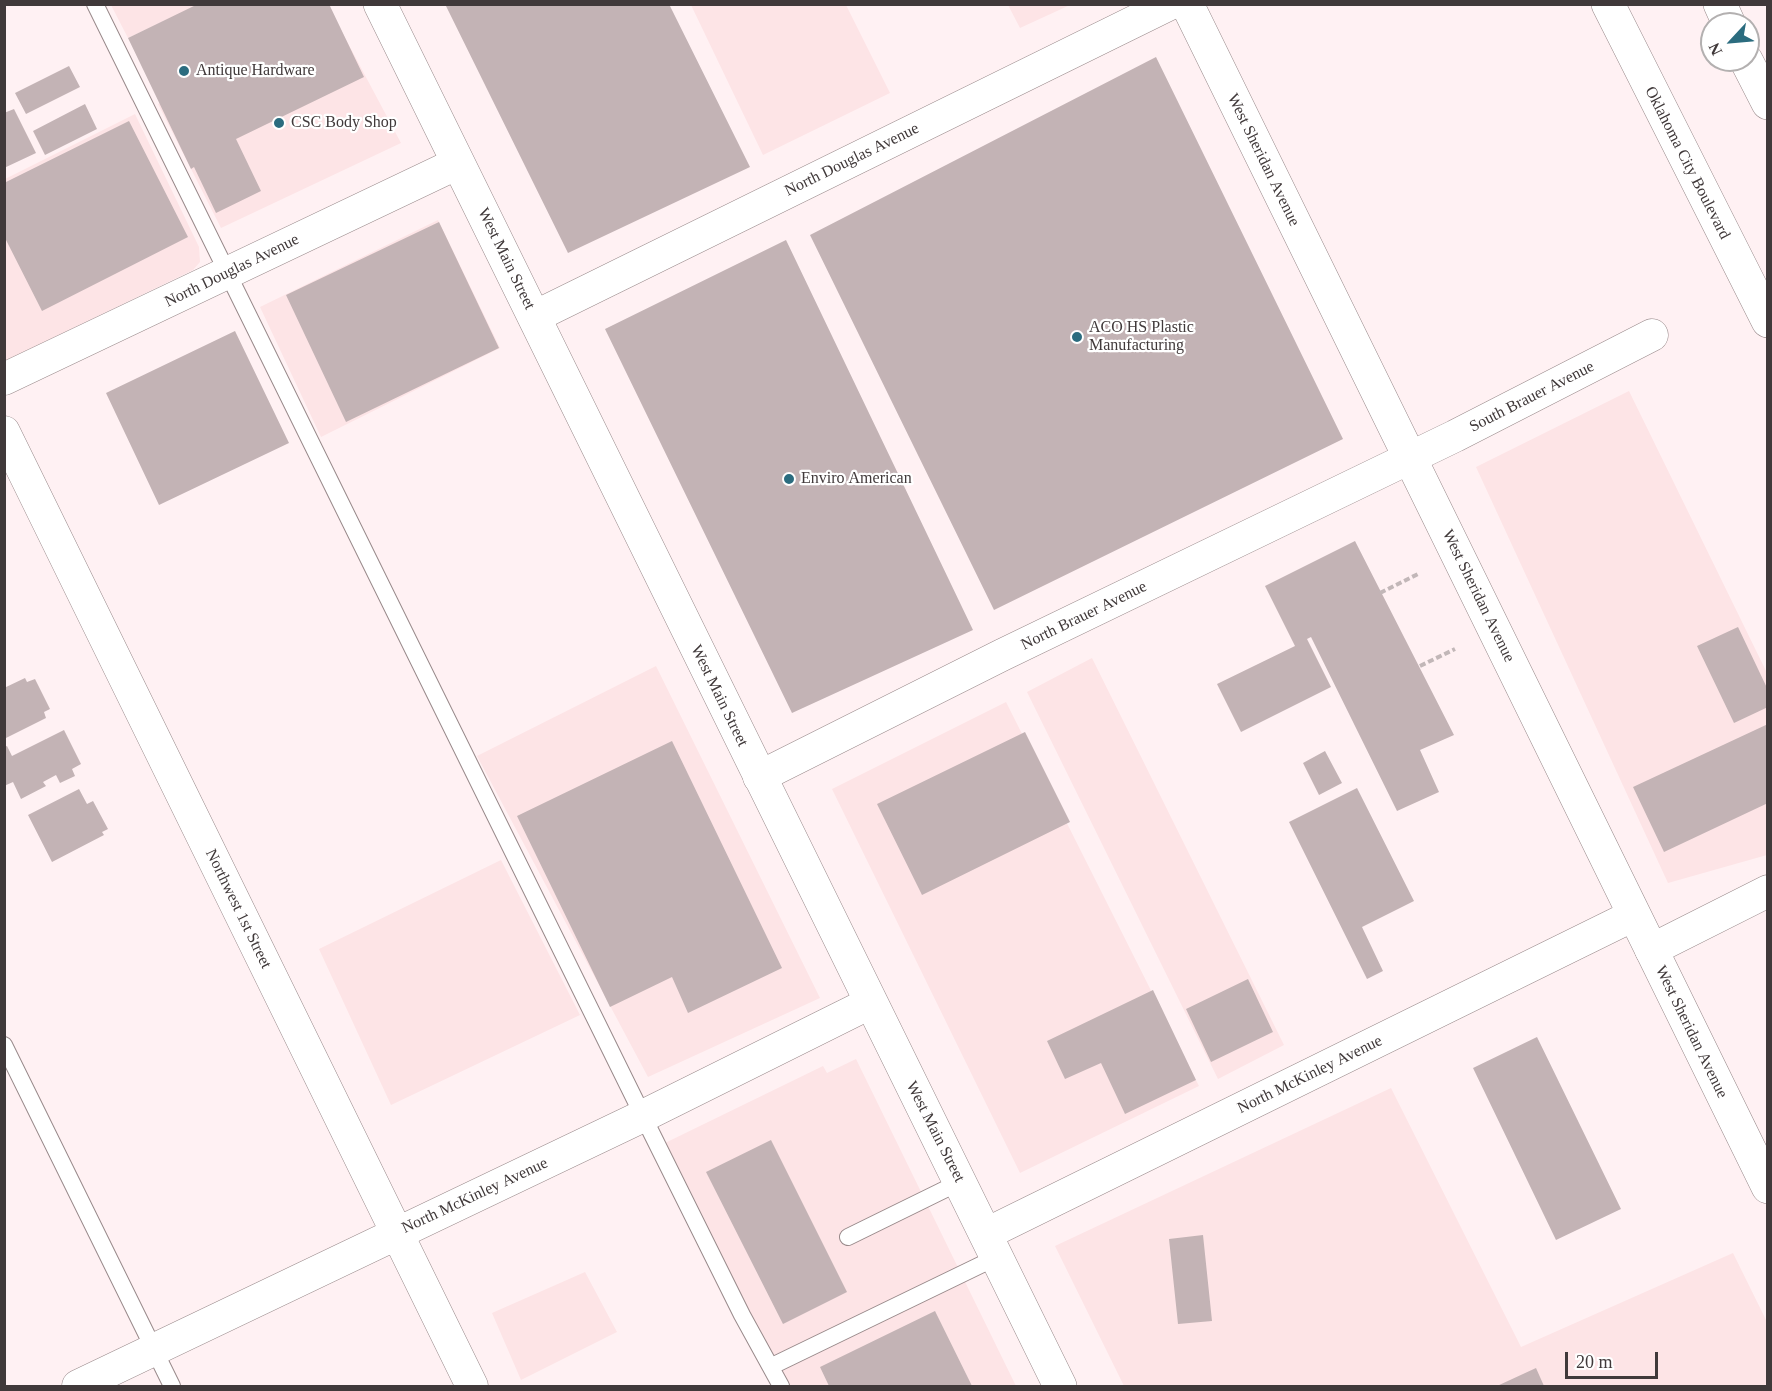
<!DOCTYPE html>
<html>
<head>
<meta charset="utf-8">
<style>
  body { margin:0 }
  #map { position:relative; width:1772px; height:1391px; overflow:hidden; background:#fff1f3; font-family:Georgia,serif }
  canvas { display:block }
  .frame { position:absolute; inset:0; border:6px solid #40393a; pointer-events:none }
  .north { position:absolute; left:1700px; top:12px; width:60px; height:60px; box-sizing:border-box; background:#fff; border:2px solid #b3b0b0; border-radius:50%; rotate:244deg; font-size:16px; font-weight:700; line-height:24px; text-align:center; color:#40393a }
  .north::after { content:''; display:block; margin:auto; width:21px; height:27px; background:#2b6c7f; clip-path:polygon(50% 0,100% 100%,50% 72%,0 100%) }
  .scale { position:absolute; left:1565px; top:1352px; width:93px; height:27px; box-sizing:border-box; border:3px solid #40393a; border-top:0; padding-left:8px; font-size:18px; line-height:21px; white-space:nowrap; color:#40393a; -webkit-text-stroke:4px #fff; paint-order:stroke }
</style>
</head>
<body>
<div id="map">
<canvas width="1772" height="1391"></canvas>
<div class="frame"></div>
<div class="north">N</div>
<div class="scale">20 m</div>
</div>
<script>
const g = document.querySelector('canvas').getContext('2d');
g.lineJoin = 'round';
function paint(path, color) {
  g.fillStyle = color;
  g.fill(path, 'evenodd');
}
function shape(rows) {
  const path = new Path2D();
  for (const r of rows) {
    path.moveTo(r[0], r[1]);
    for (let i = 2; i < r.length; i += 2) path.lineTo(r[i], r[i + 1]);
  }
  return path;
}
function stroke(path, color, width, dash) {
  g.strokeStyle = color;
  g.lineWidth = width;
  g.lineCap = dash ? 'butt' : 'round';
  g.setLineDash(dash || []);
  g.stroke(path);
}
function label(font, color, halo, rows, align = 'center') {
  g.font = font + ' Georgia,serif';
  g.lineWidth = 4.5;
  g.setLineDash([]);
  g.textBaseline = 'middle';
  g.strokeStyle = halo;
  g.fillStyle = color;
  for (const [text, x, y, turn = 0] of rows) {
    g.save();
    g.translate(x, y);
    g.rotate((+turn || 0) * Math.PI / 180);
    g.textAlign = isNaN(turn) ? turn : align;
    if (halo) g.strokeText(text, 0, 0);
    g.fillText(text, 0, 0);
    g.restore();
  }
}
paint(shape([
  [111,5,198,5,128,38],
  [691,5,846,5,890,93,763,155],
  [1008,5,1070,5,1020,28],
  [334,17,401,143,221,228,158,104],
  [135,114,199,247,200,262,193,270,5,361,5,179],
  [438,220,500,348,321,437,260,307],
  [1629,391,1767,673,1767,855,1668,883,1476,467],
  [1092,658,1284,1045,1218,1079,1027,692],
  [656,666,820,998,648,1077,477,756],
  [1006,702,1199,1086,1020,1173,832,789],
  [501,860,580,1015,391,1105,319,949],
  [856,1059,1016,1386,784,1386,665,1143,823,1066,827,1073],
  [1391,1088,1521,1347,1733,1253,1767,1322,1767,1386,1124,1386,1055,1246],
  [585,1272,617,1332,521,1380,492,1313]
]), '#fde4e6');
paint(shape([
  [198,4,329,4,364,77,236,139,261,191,216,213,194,167,191,169,128,38],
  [445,4,669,4,750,167,568,253],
  [1156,57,1343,439,994,610,810,235],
  [69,66,80,87,26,114,15,93],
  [85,104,97,129,45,155,33,131],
  [14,109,36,153,4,168,4,113],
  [129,121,188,237,42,311,4,236,4,183],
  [439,222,499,348,346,422,286,295],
  [786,240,973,630,792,713,605,329],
  [235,331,289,443,159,505,106,393],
  [1355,541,1454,735,1420,750,1439,792,1397,811,1311,637,1307,639,1331,687,1241,732,1217,684,1295,646,1265,586],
  [1738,627,1768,690,1768,707,1734,723,1697,646],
  [25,678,27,682,35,679,50,709,44,712,46,718,4,739,4,688],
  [1768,724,1768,803,1664,852,1633,787],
  [64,730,81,764,72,769,75,776,60,783,56,775,43,782,46,786,21,799,13,782,4,786,4,747,7,746,12,756],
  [1025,732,1070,822,922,895,877,804],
  [672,741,782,968,688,1013,672,977,610,1007,517,816],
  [1325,751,1342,783,1319,795,1303,763],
  [1357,788,1414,901,1362,927,1383,971,1367,979,1289,822],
  [79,789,87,804,93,801,108,829,102,832,104,835,52,862,28,815],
  [1248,979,1273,1032,1211,1062,1186,1009],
  [1153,990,1196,1080,1125,1114,1101,1063,1065,1079,1047,1041],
  [1537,1037,1621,1209,1556,1240,1473,1068],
  [771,1140,847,1292,783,1324,706,1172],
  [1203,1235,1212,1321,1178,1324,1169,1239],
  [935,1311,972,1386,829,1386,820,1367],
  [1536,1368,1544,1386,1497,1386]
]), '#c3b3b5');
const lane = shape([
  [95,4,643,1116,742,1315,781,1386],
  [4,1045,172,1386],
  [848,1237,960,1182],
  [772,1366,997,1257]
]);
const street = shape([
  [534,317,1170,4],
  [4,379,458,163],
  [4,432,472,1386],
  [759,777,1002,655,1455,436,1652,335],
  [1651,950,1768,891],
  [986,1234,1634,915],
  [78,1386,643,1116,870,1003]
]);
const secondary = shape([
  [380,4,1060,1386],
  [1187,4,1768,1187]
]);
const primary = shape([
  [1608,4,1768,321],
  [1720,4,1729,24],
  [1746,60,1768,103]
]);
stroke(lane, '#98898a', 18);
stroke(street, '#98898a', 33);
stroke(secondary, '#98898a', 34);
stroke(primary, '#98898a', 34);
stroke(shape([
  [1380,593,1420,573],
  [1420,666,1455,649]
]), '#c2b7b8', 4, [6, 3]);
stroke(lane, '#fff', 16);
stroke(street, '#fff', 32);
stroke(secondary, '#fff', 33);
stroke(primary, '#fff', 33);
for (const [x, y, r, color] of [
  [184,71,6,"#2b6c7f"],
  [279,123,6,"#2b6c7f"],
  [1077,337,6,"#2b6c7f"],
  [789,479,6,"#2b6c7f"]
]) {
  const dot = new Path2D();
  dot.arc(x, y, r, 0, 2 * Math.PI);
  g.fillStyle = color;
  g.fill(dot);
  stroke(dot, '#fff', 2);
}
label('16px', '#40393a', '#fff', [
  ["Antique Hardware",196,71],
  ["CSC Body Shop",291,123],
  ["ACO HS Plastic",1089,328],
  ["Manufacturing",1089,346],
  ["Enviro American",801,479]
], 'left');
label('16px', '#40393a', '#fff', [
  ["North Douglas Avenue",852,160,-26],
  ["West Sheridan Avenue",1263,160,64],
  ["Oklahoma City Boulevard",1687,163,63],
  ["West Main Street",506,259,64],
  ["North Douglas Avenue",232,271,-26],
  ["South Brauer Avenue",1532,397,-27],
  ["West Sheridan Avenue",1478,596,64],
  ["North Brauer Avenue",1084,616,-26],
  ["West Main Street",719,696,64],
  ["Northwest 1st Street",238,909,64],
  ["West Sheridan Avenue",1691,1032,64],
  ["North McKinley Avenue",1310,1075,-26],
  ["West Main Street",935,1132,63],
  ["North McKinley Avenue",475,1196,-25]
]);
</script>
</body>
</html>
